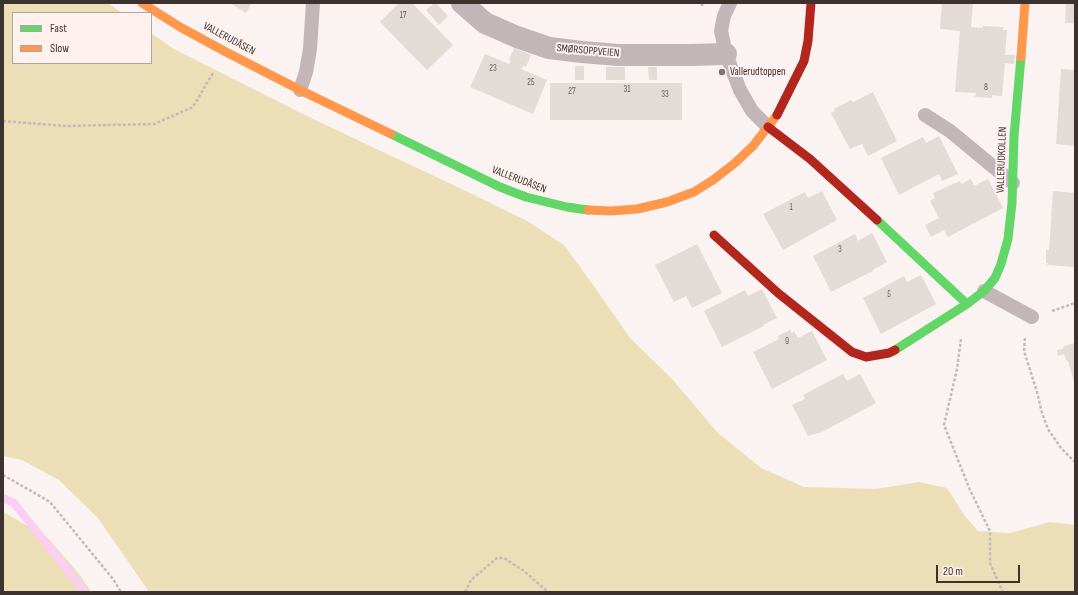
<!DOCTYPE html>
<html>
<head>
<meta charset="utf-8">
<style>
  body { margin:0 }
  #map { position:relative; width:1078px; height:595px; overflow:hidden; background:#faf3f2; font-family:"Sofia Sans Condensed",sans-serif }
  canvas { display:block }
  .frame { position:absolute; inset:0; border:4px solid #3e322f; pointer-events:none }
  .legend { position:absolute; left:12px; top:12px; width:140px; height:52px; box-sizing:border-box; background:#fef1ee; border:1px solid #b1a5a2; margin:0; padding:5px 7px; list-style:none; font-size:12px; color:#3e322f }
  .legend li { display:flex; align-items:center; gap:8px; height:20px }
  .legend b { width:20px; border:1px solid #b1a5a2 }
  .scale { position:absolute; left:936px; top:565px; width:84px; height:18px; box-sizing:border-box; border:2px solid #3e322f; border-top:0; padding-left:5px; font-size:12px; line-height:14px; white-space:nowrap; color:#3e322f; -webkit-text-stroke:3px #fef1ee; paint-order:stroke }
</style>
</head>
<body>
<div id="map">
<canvas width="1078" height="595"></canvas>
<div class="frame"></div>
<ul class="legend">
<li><b style="height:5px;background:#63d668"></b>Fast</li>
<li><b style="height:5px;background:#ff974d"></b>Slow</li>
</ul>
<div class="scale">20 m</div>
</div>
<script>
const g = document.querySelector('canvas').getContext('2d');
g.lineJoin = 'round';
function paint(path, color) {
  g.fillStyle = color;
  g.fill(path, 'evenodd');
}
function shape(rows) {
  const path = new Path2D();
  for (const r of rows) {
    path.moveTo(r[0], r[1]);
    for (let i = 2; i < r.length; i += 2) path.lineTo(r[i], r[i + 1]);
  }
  return path;
}
function stroke(path, color, width, dash) {
  g.strokeStyle = color;
  g.lineWidth = width;
  g.lineCap = dash ? 'butt' : 'round';
  g.setLineDash(dash || []);
  g.stroke(path);
}
function label(font, color, halo, rows, align = 'center') {
  g.font = font + ' "Sofia Sans Condensed",sans-serif';
  g.lineWidth = 4;
  g.setLineDash([]);
  g.textBaseline = 'middle';
  g.strokeStyle = halo;
  g.fillStyle = color;
  for (const [text, x, y, turn = 0] of rows) {
    g.save();
    g.translate(x, y);
    g.rotate((+turn || 0) * Math.PI / 180);
    g.textAlign = isNaN(turn) ? turn : align;
    if (halo) g.strokeText(text, 0, 0);
    g.fillText(text, 0, 0);
    g.restore();
  }
}
paint(shape([
  [3,3,108,3,122,13,13,13,13,63,151,63,151,33,174,49,313,119,470,193,527,221,564,245,596,289,630,338,673,380,717,432,761,468,804,487,876,489,919,482,947,488,964,515,978,531,1010,533,1050,522,1075,525,1075,592,149,592,98,518,59,480,22,460,3,456],
  [3,512,47,537,80,575,91,592,3,592]
]), '#ecdeb6');
stroke(shape([
  [3,498,14,503,85,592]
]), '#fbcff1', 8);
paint(shape([
  [230,3,252,3,246,13],
  [399,3,412,3,453,45,427,70,380,22],
  [434,3,436,3,448,16,439,25,426,10],
  [942,3,973,3,971,27,983,28,983,26,1004,27,1003,30,1007,30,1005,55,1015,55,1014,64,1005,63,1002,96,992,95,992,98,975,97,976,93,955,92,960,31,940,29],
  [1066,3,1075,3,1075,23,1065,23],
  [514,48,531,55,526,67,523,66,521,69,547,80,533,114,470,87,485,54,509,64,511,61,509,60],
  [575,66,584,66,584,80,575,80],
  [606,67,625,67,625,80,606,80],
  [648,67,657,67,657,80,649,80],
  [1061,69,1075,70,1075,146,1056,144],
  [550,83,682,83,682,120,550,120],
  [873,92,897,141,868,156,862,144,850,149,831,113,835,111,834,109,851,100,853,102],
  [939,136,958,174,942,181,939,174,899,195,881,158,923,137,926,143],
  [971,179,974,186,988,179,1003,208,948,237,944,230,931,237,925,225,939,218,930,201,935,198,933,193,960,181,961,184],
  [822,191,837,220,783,250,763,214,805,192,808,198],
  [1053,191,1075,193,1075,267,1047,265,1048,263,1046,263,1046,250,1049,250],
  [872,233,887,262,873,270,873,271,831,292,813,256,855,234,858,241],
  [697,244,722,293,692,308,686,296,674,302,655,265],
  [921,275,936,304,881,334,863,298,904,276,907,282],
  [762,289,777,318,763,325,764,326,722,347,704,311,745,290,748,296],
  [790,330,792,333,794,331,798,338,812,331,827,360,772,389,753,352,779,339,778,336],
  [1075,343,1075,385,1068,361,1067,362,1064,354,1058,356,1057,350,1063,349,1064,346],
  [843,374,847,381,860,374,876,403,822,432,808,436,792,405,805,399,803,395]
]), '#e2dbd6');
stroke(shape([
  [702,6,702,3],
  [3,121,66,126,154,124,193,107,213,73],
  [1052,311,1075,303],
  [1025,338,1024,351,1037,392,1042,413,1048,429,1061,448,1075,462],
  [961,339,957,369,944,425,970,490,990,531,990,563,1003,592],
  [3,475,50,502,113,579,121,592],
  [465,592,471,580,497,558,504,558,524,571,548,592]
]), '#c4babb', 2.5, [3, 2]);
stroke(shape([
  [730,3,724,16,721,31,726,54,740,90,752,111,768,127],
  [300,90,306,72,310,49,313,3],
  [925,115,950,131,1013,183],
  [984,291,1032,317]
]), '#c2b6b8', 14);
stroke(shape([
  [462,3,485,23,517,37,549,48,582,52,618,55,691,55,726,54]
]), '#c2b6b8', 22);
stroke(shape([
  [391,134,500,187,526,197,567,207,588,210],
  [877,220,967,304,984,291,995,278,1001,264,1008,239,1012,203,1014,136,1021,57],
  [895,350,967,304]
]), '#63d668', 9);
stroke(shape([
  [142,3,180,27,226,52,300,90,391,134],
  [1021,57,1025,3],
  [588,210,611,211,637,209,667,202,694,192,713,180,735,163,753,146,777,115]
]), '#ff974d', 9);
stroke(shape([
  [777,115,804,61,808,41,811,3],
  [768,127,810,159,877,220],
  [714,235,778,293,852,352,866,357,889,353,895,350]
]), '#b3261e', 9);
for (const [x, y, r, color] of [
  [722,72,4,"#807673"]
]) {
  const dot = new Path2D();
  dot.arc(x, y, r, 0, 2 * Math.PI);
  g.fillStyle = color;
  g.fill(dot);
  stroke(dot, '#fef1ee', 1.5);
}
label('9px', '#675c59', null, [
  ["17",403,16],
  ["23",493,69],
  ["25",531,83],
  ["8",986,88],
  ["31",627,90],
  ["27",572,92],
  ["33",665,95],
  ["1",791,208],
  ["3",840,250],
  ["5",889,295],
  ["9",787,342]
]);
label('11px', '#3e322f', '#fef1ee', [
  ["VALLERUDÅSEN",229,39,28],
  ["SMØRSOPPVEIEN",588,51,5],
  ["VALLERUDKOLLEN",1002,160,-88],
  ["VALLERUDÅSEN",519,180,21]
]);
label('11px', '#3e322f', '#fef1ee', [
  ["Vallerudtoppen",730,72]
], 'left');
</script>
</body>
</html>
